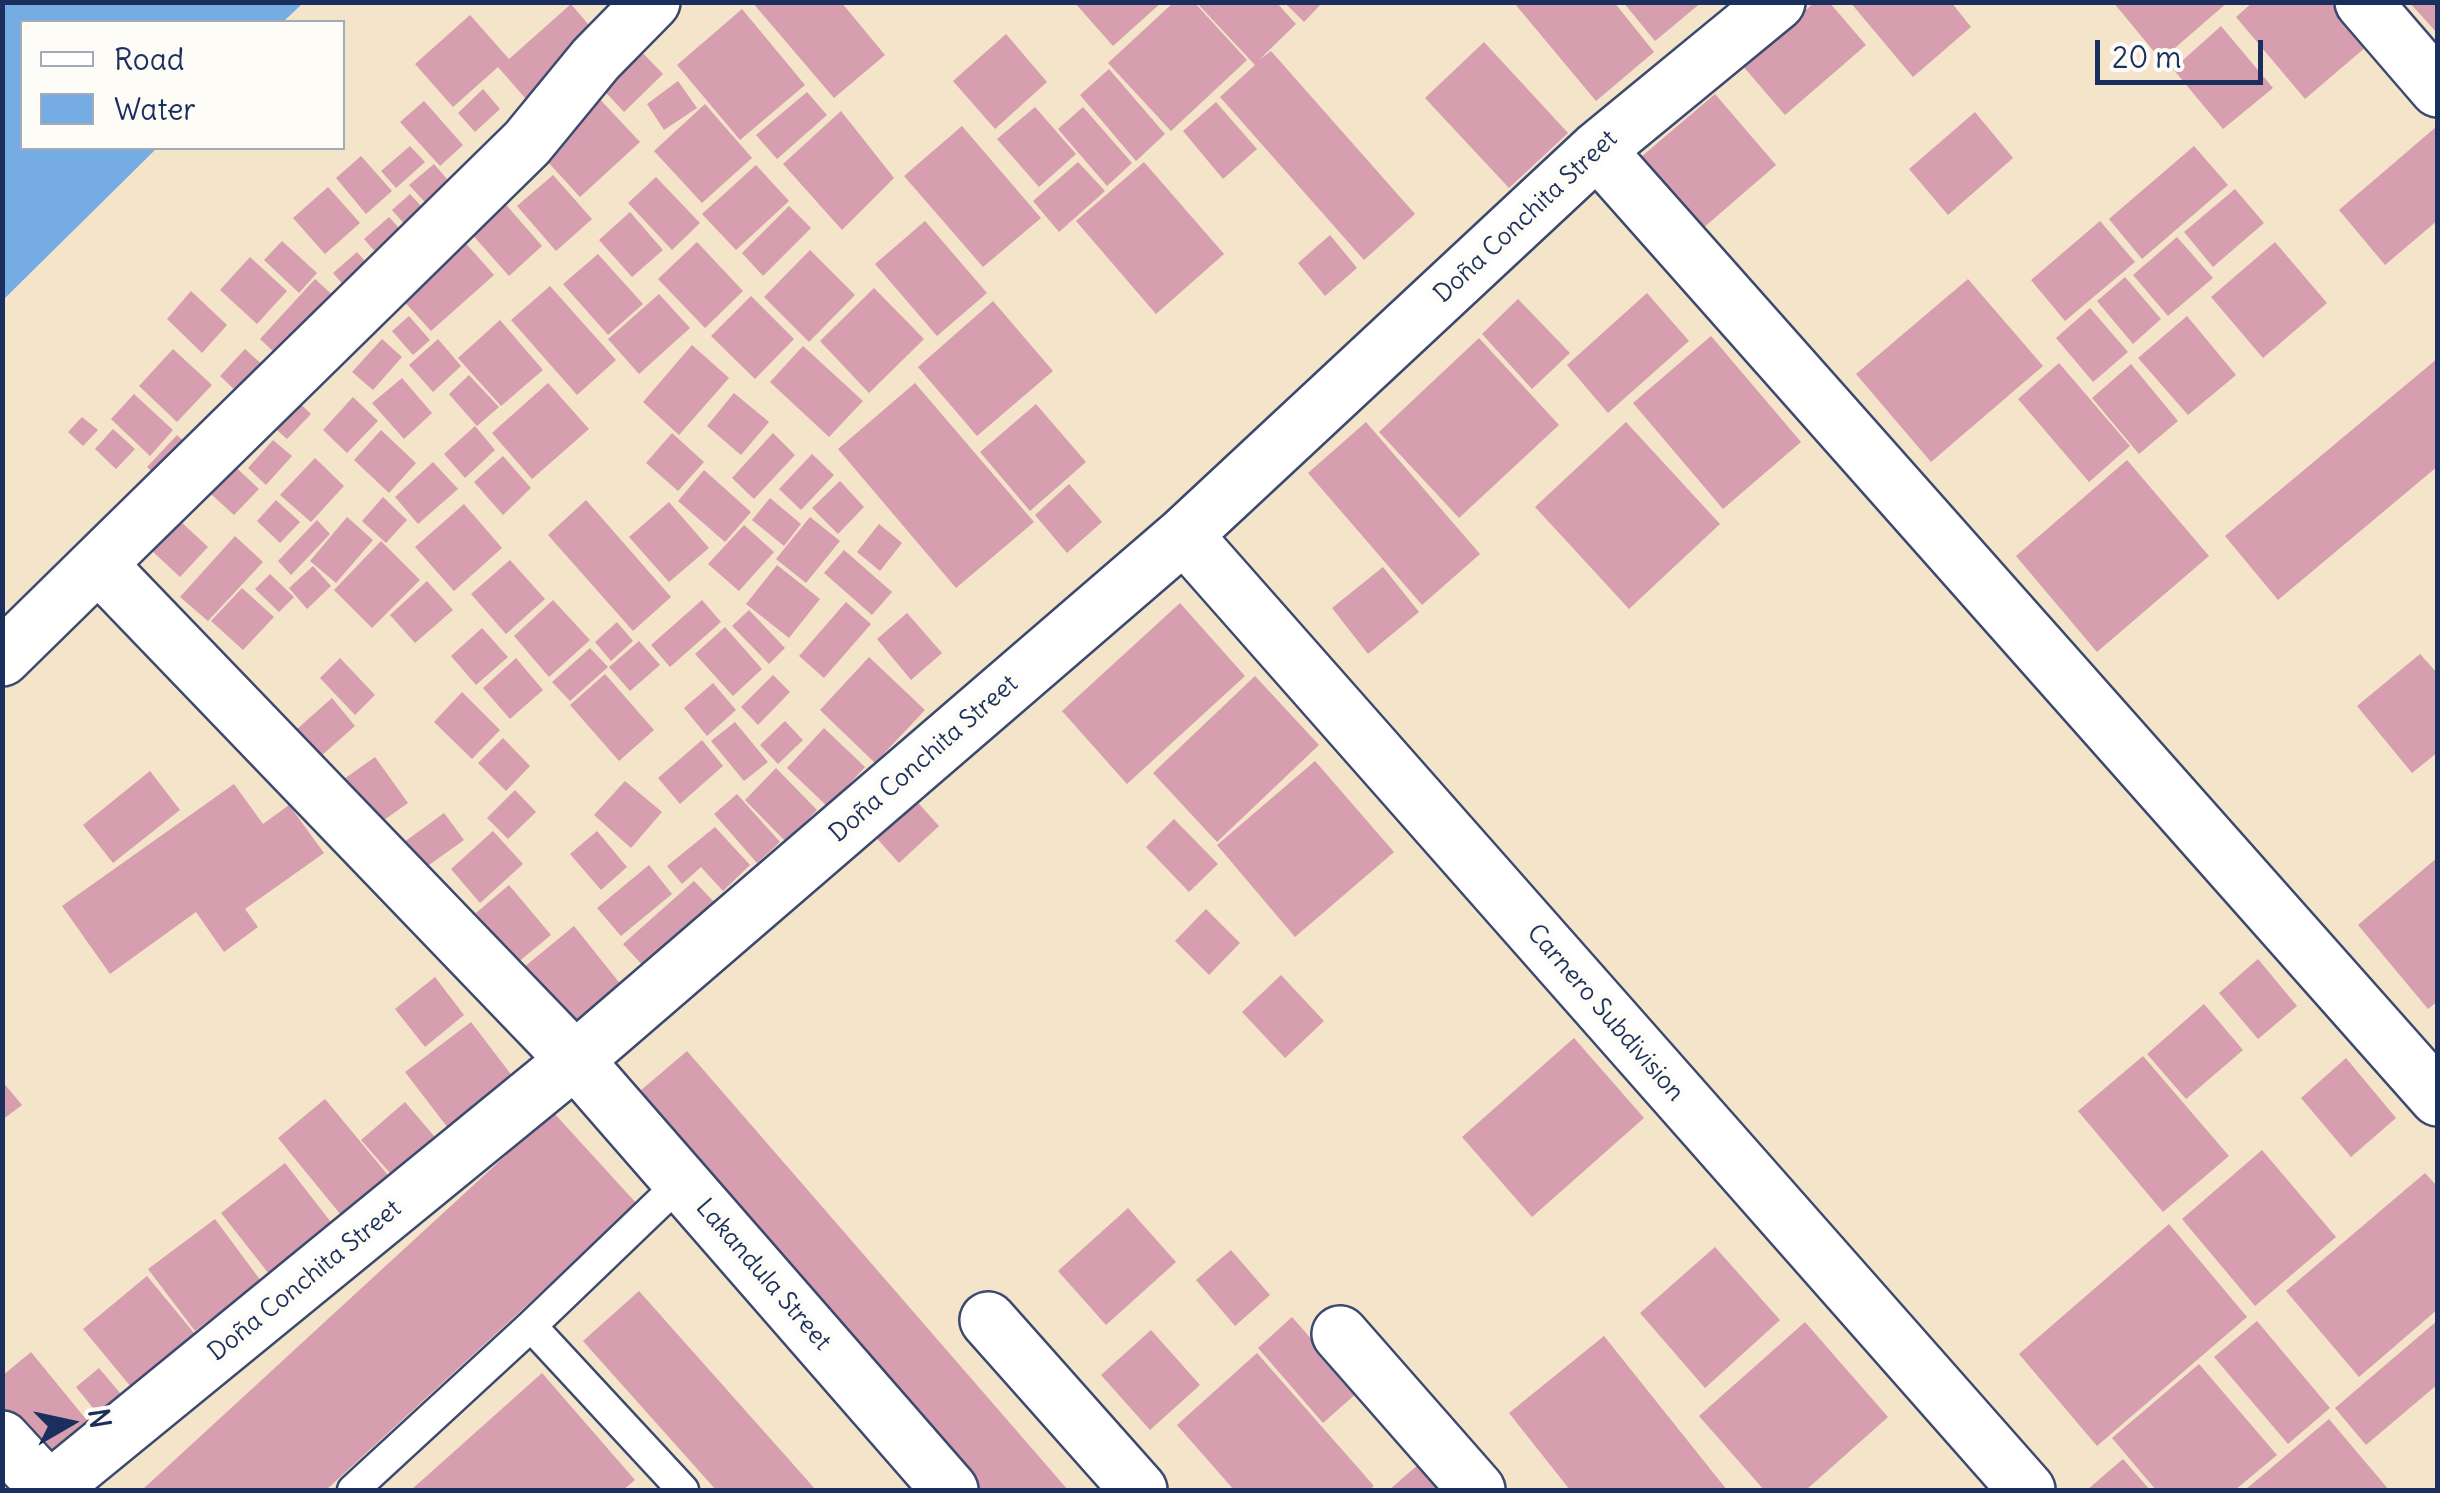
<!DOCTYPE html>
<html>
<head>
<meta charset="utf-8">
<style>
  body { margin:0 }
  #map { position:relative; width:2440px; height:1493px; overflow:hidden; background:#f3e4ca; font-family:Delius,sans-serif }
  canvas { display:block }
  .frame { position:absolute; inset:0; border:5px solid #1b2f5e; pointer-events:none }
  .legend { position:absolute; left:20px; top:20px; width:325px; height:130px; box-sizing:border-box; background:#fdfcf7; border:2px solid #a3aaba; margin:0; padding:12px 18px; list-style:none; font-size:30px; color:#1b2f5e }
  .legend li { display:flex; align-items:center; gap:20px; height:50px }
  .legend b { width:50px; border:2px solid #a3aaba }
  .north { position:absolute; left:20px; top:1373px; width:100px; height:100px; -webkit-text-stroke:8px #fdfcf7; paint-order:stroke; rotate:81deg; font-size:28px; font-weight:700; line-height:40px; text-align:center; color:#1b2f5e }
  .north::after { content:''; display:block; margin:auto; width:35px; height:45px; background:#1b2f5e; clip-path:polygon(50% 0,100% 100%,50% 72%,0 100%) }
  .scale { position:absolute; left:2095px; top:40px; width:168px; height:45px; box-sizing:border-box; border:5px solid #1b2f5e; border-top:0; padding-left:12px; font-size:30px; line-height:35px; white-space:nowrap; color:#1b2f5e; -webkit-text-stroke:8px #fdfcf7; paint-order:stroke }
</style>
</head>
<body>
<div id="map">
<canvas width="2440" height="1493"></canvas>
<div class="frame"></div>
<ul class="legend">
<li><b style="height:12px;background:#fff"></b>Road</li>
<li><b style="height:28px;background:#75ace4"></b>Water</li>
</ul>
<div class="north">N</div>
<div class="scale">20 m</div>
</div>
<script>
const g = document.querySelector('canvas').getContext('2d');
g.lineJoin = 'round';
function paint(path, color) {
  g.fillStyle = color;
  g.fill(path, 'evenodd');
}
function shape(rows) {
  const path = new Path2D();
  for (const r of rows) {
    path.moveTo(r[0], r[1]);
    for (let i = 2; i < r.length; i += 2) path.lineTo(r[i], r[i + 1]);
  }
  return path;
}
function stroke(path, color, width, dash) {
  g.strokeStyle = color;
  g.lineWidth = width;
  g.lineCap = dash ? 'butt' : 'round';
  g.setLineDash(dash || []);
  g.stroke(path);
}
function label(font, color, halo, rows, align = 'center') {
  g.font = font + ' Delius,sans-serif';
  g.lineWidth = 10;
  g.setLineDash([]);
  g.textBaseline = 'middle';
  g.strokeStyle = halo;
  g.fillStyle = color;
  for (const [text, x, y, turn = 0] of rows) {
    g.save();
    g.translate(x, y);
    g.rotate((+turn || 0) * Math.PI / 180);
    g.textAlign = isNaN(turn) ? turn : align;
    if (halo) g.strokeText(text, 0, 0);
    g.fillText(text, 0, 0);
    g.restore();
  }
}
paint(shape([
  [3,2,303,2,303,3,283,22,22,22,22,148,157,148,3,300]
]), '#75ace4');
paint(shape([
  [752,2,841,2,885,55,834,98],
  [1074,2,1162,2,1113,46],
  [1174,2,1194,2,1247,60,1171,131,1108,63],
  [1196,2,1276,2,1296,24,1259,60,1271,51,1415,214,1364,260,1220,97,1255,65],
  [1284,2,1323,2,1304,22],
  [1517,2,1614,2,1654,52,1596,101,1515,4],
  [1623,2,1702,2,1655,41],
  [1815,2,1829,2,1866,45,1785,115,1742,65],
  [1850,2,1951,2,1971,27,1913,77],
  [2113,2,2228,2,2161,60],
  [2253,2,2330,2,2367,46,2305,99,2236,17],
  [2409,2,2438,2,2438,34],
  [571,4,605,44,533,107,498,67,453,107,415,64,470,15,509,59],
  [742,9,805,85,740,140,677,65],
  [2221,26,2273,88,2223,129,2173,69],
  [1006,34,1047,82,995,129,953,81],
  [1484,42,1568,133,1509,188,1425,98],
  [636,46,663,74,624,112,597,83],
  [1109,69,1165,134,1136,161,1080,95],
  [678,81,697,108,664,130,647,104],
  [483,89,500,109,475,132,458,113],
  [807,92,827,115,777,159,756,135],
  [594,93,640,142,580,197,535,148],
  [1715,94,1776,165,1702,229,1641,157],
  [424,101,463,145,440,166,400,122],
  [1216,102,1257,149,1223,179,1183,131],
  [705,104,752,158,702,203,654,151],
  [1035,107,1076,154,1039,187,997,139],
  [1083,107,1132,163,1107,186,1058,129],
  [841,111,894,178,842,230,783,164],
  [1975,112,2013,158,1948,215,1909,169],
  [962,126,1041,218,983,267,904,176],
  [2436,127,2438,220,2385,265,2339,210],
  [410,146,425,162,396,188,381,171],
  [2194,146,2228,185,2142,259,2109,219],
  [361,156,392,191,366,214,336,178],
  [1078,162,1105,191,1059,232,1033,201],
  [1144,162,1224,254,1156,314,1076,221],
  [434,164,460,194,437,215,409,185],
  [756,165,789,201,736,250,702,214],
  [553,175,592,219,556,251,517,206],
  [656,177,700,223,672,250,628,203],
  [488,184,542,246,509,276,454,214],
  [328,187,360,223,325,254,293,218],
  [2235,189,2264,223,2213,267,2184,232],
  [410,194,441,228,422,244,392,210],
  [789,206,811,228,763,276,742,253],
  [630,212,663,250,632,277,599,240],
  [389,217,418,249,392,271,364,239],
  [925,221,987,293,937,336,875,264],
  [2100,221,2135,262,2065,321,2031,280],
  [453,229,494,275,431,331,390,286],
  [1330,235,1357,268,1325,296,1298,263],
  [2177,237,2213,278,2168,316,2133,275],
  [282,241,317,273,299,293,264,260],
  [697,242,743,291,705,328,658,279],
  [2275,242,2327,303,2263,358,2211,297],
  [810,250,855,295,809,342,764,297],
  [357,252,383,282,359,303,333,273],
  [598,254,643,304,608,335,563,284],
  [250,257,287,291,257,324,220,290],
  [2125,277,2161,319,2133,344,2097,301],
  [315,279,349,310,293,370,260,339],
  [1968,279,2043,366,1931,462,1856,374],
  [550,286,616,360,577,395,511,320],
  [874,288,924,339,869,393,820,341],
  [191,291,227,325,202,353,167,319],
  [1647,293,1689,341,1608,413,1567,365],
  [659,294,690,328,639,374,608,339],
  [751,296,794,339,755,379,711,336],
  [1518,299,1570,353,1532,389,1482,334],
  [993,301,1053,371,977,436,918,367],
  [2090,308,2128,352,2093,382,2056,338],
  [409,316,430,340,413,355,392,331],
  [2187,316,2236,375,2188,415,2138,358],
  [500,320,543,370,501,406,458,358],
  [1711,336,1801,442,1723,509,1633,403],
  [1479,338,1559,425,1459,518,1379,432],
  [382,339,402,357,373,390,352,372],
  [438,339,461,366,433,392,409,365],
  [692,345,729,378,679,435,643,402],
  [803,346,863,401,829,437,770,382],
  [173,349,212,385,177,422,139,386],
  [245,349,278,379,252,406,220,376],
  [2438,358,2438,466,2278,600,2225,536],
  [2059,363,2130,446,2089,482,2018,399],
  [2131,364,2178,421,2139,454,2092,398],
  [469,375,499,407,477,426,449,394],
  [402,378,432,413,404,439,372,403],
  [548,383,589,429,532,479,492,433],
  [915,383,1034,522,956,588,838,449],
  [283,387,311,414,287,439,259,414],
  [734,393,769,422,741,455,707,426],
  [134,394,173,430,150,456,111,419],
  [353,397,378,421,347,453,323,430],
  [1036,404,1086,462,1030,511,980,452],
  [82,417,98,430,83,446,68,432],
  [1366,422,1480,554,1422,605,1308,473],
  [1626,422,1720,524,1629,609,1535,507],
  [475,426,495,450,465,478,444,454],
  [113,429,135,449,116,469,95,449],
  [381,430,416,463,389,493,354,460],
  [672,433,704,462,678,491,646,463],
  [773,433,795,455,754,499,732,478],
  [177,435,201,457,171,490,147,467],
  [273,440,292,456,266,485,248,468],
  [812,454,834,475,801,510,779,489],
  [503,456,531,488,503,515,474,482],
  [226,458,259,489,234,515,201,485],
  [315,458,344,486,311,522,280,495],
  [2127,460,2209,556,2097,652,2016,556],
  [433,462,458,489,418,524,395,497],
  [704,470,751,512,725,542,678,501],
  [840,481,864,507,838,534,812,508],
  [1069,484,1102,522,1067,553,1035,515],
  [383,497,407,520,386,543,362,521],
  [770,498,801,524,784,546,752,520],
  [276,500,300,522,280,543,257,521],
  [586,500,671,597,633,631,548,535],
  [669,502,709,548,669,582,629,537],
  [464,504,502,548,454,591,415,547],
  [163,505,208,547,180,577,135,535],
  [347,517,373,540,336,583,310,561],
  [810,517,840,541,806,583,776,559],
  [317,520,330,534,291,575,278,561],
  [879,524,902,543,880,571,857,552],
  [744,525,774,552,739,591,708,564],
  [235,536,263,562,208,621,180,597],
  [381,541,420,580,372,628,334,590],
  [844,550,892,592,872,615,824,573],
  [510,560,545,599,506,634,471,594],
  [777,565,820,599,789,638,746,604],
  [313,566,331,586,307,609,289,588],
  [1383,567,1419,612,1368,654,1332,608],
  [270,574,294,597,279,612,255,589],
  [427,581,453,610,415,643,390,615],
  [242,588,274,617,243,650,211,621],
  [553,600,590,640,549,677,514,636],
  [702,600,721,622,670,667,651,645],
  [846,602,871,624,824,678,799,656],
  [1180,603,1245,676,1127,784,1062,711],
  [749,610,785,648,769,664,732,626],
  [907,613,942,653,911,680,877,639],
  [617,622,633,641,611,661,595,642],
  [725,627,762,669,733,696,695,654],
  [482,628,508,657,476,685,451,656],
  [639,641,660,665,630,691,609,667],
  [590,648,608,667,570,701,552,682],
  [2420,654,2438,674,2438,752,2412,773,2357,706],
  [869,657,925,710,875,763,820,710],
  [340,658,375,695,355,715,320,678],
  [516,658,543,690,510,719,483,688],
  [605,674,654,730,619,761,570,705],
  [773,675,790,692,758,725,741,707],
  [1255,676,1319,745,1217,842,1153,773],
  [713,683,736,710,707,736,684,708],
  [462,692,500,730,472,759,434,722],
  [332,698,355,726,321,756,297,729],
  [785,721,803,740,778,764,760,745],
  [735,722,768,762,744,781,711,741],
  [824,728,865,767,828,807,787,768],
  [503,738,530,766,506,791,478,763],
  [702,740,723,766,680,804,658,778],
  [375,757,408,803,370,830,337,784],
  [1315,761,1394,852,1295,937,1217,845],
  [776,768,817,810,786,842,745,800],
  [150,771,180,810,113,863,83,825],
  [625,781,662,812,631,848,594,815],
  [234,784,263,824,289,805,324,853,245,909,258,927,224,952,196,912,110,974,62,906],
  [515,790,536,812,508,839,487,818],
  [737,794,780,842,757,863,714,814],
  [912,796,939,826,899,863,872,833],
  [444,813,464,840,415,875,396,848],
  [1174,819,1218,864,1189,892,1146,847],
  [715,827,750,865,723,891,701,867,682,884,667,866],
  [493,831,523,864,480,903,451,869],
  [597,831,627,867,601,890,570,854],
  [2438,857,2438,1001,2428,1009,2358,925],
  [649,865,672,894,621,936,597,908],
  [694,881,717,905,646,969,623,944],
  [509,885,551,935,517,963,476,913],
  [1206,909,1240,943,1209,975,1175,941],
  [574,926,626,991,564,1041,512,977],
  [2258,959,2297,1006,2258,1039,2219,993],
  [1281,975,1324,1021,1285,1058,1242,1012],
  [435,977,464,1015,425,1047,395,1009],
  [2204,1004,2243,1050,2186,1099,2147,1054],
  [471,1022,526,1094,461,1145,405,1072],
  [1574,1038,1644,1118,1532,1217,1462,1137],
  [687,1051,1068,1490,975,1490,633,1097],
  [2143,1056,2229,1156,2163,1212,2078,1111],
  [2346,1058,2396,1118,2351,1157,2301,1098],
  [2,1081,22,1105,2,1120],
  [325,1099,392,1180,345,1220,278,1138],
  [405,1102,440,1143,396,1180,361,1140],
  [553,1112,637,1204,326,1490,142,1490],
  [2262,1150,2336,1237,2255,1306,2182,1219],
  [285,1163,337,1230,273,1279,221,1213],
  [2425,1173,2438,1187,2438,1309,2359,1377,2286,1291],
  [1128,1208,1176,1262,1106,1325,1058,1271],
  [215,1219,261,1281,195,1331,148,1269],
  [2169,1224,2247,1317,2097,1446,2019,1354],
  [1715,1247,1780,1320,1705,1388,1640,1313],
  [1231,1250,1270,1295,1235,1326,1196,1280],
  [147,1276,199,1339,136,1393,83,1329],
  [639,1291,816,1490,716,1490,583,1341],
  [1292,1317,1358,1392,1323,1423,1258,1348],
  [2438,1320,2438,1384,2366,1445,2335,1408],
  [2257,1321,2330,1408,2288,1444,2214,1357],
  [1805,1322,1888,1417,1806,1490,1764,1490,1699,1416],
  [1151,1330,1200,1385,1150,1430,1101,1375],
  [1604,1336,1727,1490,1570,1490,1509,1413],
  [31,1352,94,1429,47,1469,2,1416,2,1376],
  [1257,1353,1374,1486,1369,1490,1234,1490,1177,1425],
  [2199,1364,2277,1455,2235,1490,2156,1490,2112,1438],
  [99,1368,130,1405,106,1424,76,1387],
  [542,1373,635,1480,623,1490,411,1490],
  [2329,1419,2389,1490,2245,1490],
  [2123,1459,2150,1490,2087,1490],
  [1419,1464,1443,1490,1389,1490]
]), '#d69eaf');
const service = shape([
  [531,1326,683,1490],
  [353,1490,531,1326,681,1182]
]);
const minor = shape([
  [2363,2,2438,89],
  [1597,150,2438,1098],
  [1184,535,2027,1490],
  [98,564,575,1060,950,1490],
  [2,658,527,143,596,59,652,2],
  [988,1320,1139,1490],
  [1340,1334,1477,1490],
  [2,1439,49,1490],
  [49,1490,575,1060,1184,535,1597,150,1777,2]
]);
stroke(service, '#3b4a6e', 35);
stroke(minor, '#3b4a6e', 60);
stroke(service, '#fff', 30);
stroke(minor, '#fff', 55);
label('25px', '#1b2f5e', '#fdfcf7', [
  ["Doña Conchita Street",1526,217,-43],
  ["Doña Conchita Street",924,759,-41],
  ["Carnero Subdivision",1605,1013,49],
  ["Lakandula Street",763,1275,49],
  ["Doña Conchita Street",305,1281,-39]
]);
</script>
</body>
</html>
